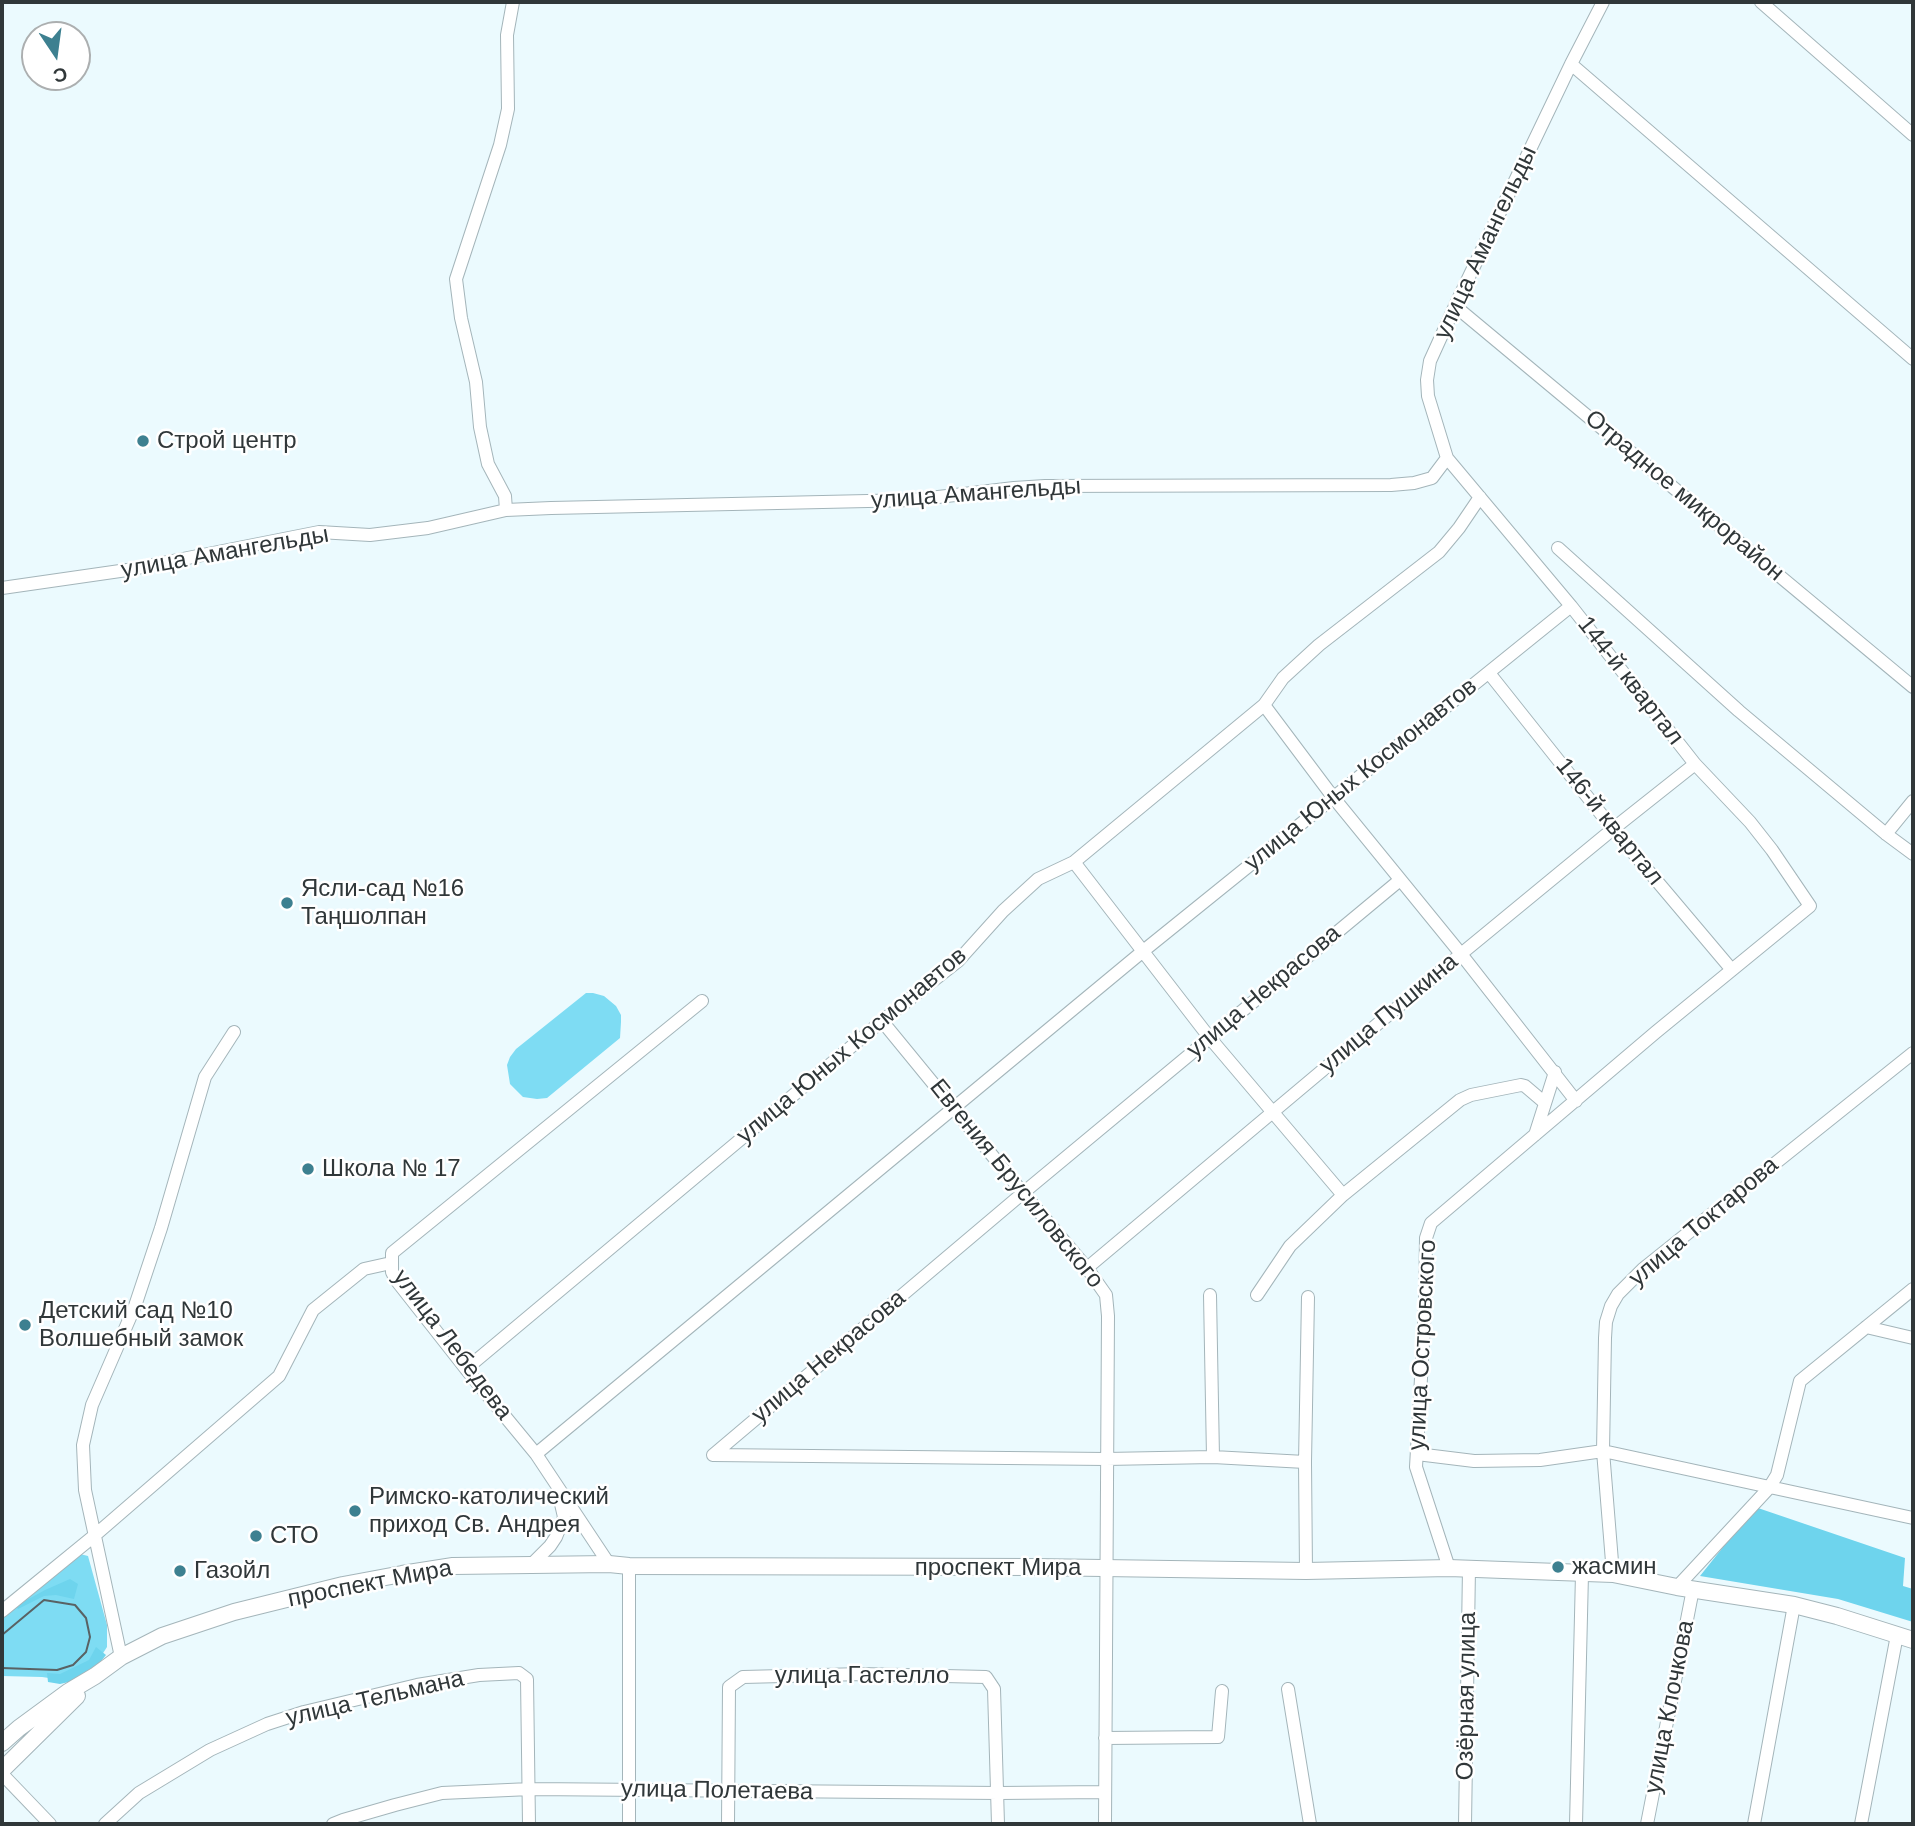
<!DOCTYPE html>
<html>
<head>
<meta charset="utf-8">
<style>
  body { margin:0 }
  #map { position:relative; width:1915px; height:1826px; overflow:hidden; background:#ebfafe; font-family:Arial,sans-serif }
  canvas { display:block }
  .frame { position:absolute; inset:0; border:4px solid #303739; pointer-events:none }
  .north { position:absolute; left:21px; top:21px; width:70px; height:70px; box-sizing:border-box; background:#fff; border:2px solid #acafb0; border-radius:50%; rotate:167deg; font-size:19px; font-weight:700; line-height:28px; text-align:center; color:#303739 }
  .north::after { content:''; display:block; margin:auto; width:24px; height:32px; background:#3d8090; clip-path:polygon(50% 0,100% 100%,50% 72%,0 100%) }
</style>
</head>
<body>
<div id="map">
<canvas width="1915" height="1826"></canvas>
<div class="frame"></div>
<div class="north">С</div>
</div>
<script>
const g = document.querySelector('canvas').getContext('2d');
g.lineJoin = 'round';
function paint(path, color) {
  g.fillStyle = color;
  g.fill(path, 'evenodd');
}
function shape(rows) {
  const path = new Path2D();
  for (const r of rows) {
    path.moveTo(r[0], r[1]);
    for (let i = 2; i < r.length; i += 2) path.lineTo(r[i], r[i + 1]);
  }
  return path;
}
function stroke(path, color, width, dash) {
  g.strokeStyle = color;
  g.lineWidth = width;
  g.lineCap = dash ? 'butt' : 'round';
  g.setLineDash(dash || []);
  g.stroke(path);
}
function label(font, color, halo, rows, align = 'center') {
  g.font = font + ' Arial,sans-serif';
  g.lineWidth = 5;
  g.setLineDash([]);
  g.textBaseline = 'middle';
  g.strokeStyle = halo;
  g.fillStyle = color;
  for (const [text, x, y, turn = 0] of rows) {
    g.save();
    g.translate(x, y);
    g.rotate((+turn || 0) * Math.PI / 180);
    g.textAlign = isNaN(turn) ? turn : align;
    if (halo) g.strokeText(text, 0, 0);
    g.fillText(text, 0, 0);
    g.restore();
  }
}
paint(shape([
  [586,993,593,993,604,996,616,1006,621,1015,621,1022,620,1038,547,1098,537,1099,523,1097,510,1084,507,1065,510,1057,516,1049],
  [76,1553,88,1556,107,1625,107,1647,96,1664,63,1680,42,1677,2,1676,2,1619]
]), '#7edcf3');
paint(shape([
  [1755,1507,1905,1558,1903,1586,1913,1589,1913,1622,1838,1599,1700,1576],
  [70,1579,78,1584,74,1599,56,1595,44,1596,18,1609,16,1606,45,1590],
  [96,1647,106,1655,94,1670,73,1681,60,1684,48,1682,47,1673,60,1674,89,1660]
]), '#6ed4ed');
const minor = shape([
  [1761,2,1913,135],
  [1571,64,1913,359],
  [1455,306,1913,687],
  [1447,458,1571,606,1695,764,1750,822,1772,850,1810,906,1656,1032,1431,1223,1426,1238,1425,1307,1416,1467,1449,1568],
  [506,510,505,496,488,464,480,427,476,382,461,318,456,279,500,145,508,109,507,35,513,2],
  [1558,548,1739,711,1886,834,1913,854],
  [2,588,127,570,319,532,370,535,428,528,506,510,551,508,913,500,1014,488,1045,486,1391,485,1414,483,1432,478,1447,458,1428,396,1427,380,1430,361,1455,306,1571,64,1603,2],
  [1489,673,1613,829,1732,970],
  [1264,705,1333,797,1461,954,1576,1101],
  [1886,834,1913,801],
  [1074,862,1209,1037,1343,1195],
  [882,1021,1023,1193,1087,1268,1106,1295,1108,1316,1105,1824],
  [1535,1135,1555,1072],
  [1087,1268,1461,954,1613,829,1695,764],
  [1210,1295,1213,1457],
  [1257,1295,1290,1246,1343,1195,1460,1100,1471,1095,1521,1085,1525,1086,1545,1103],
  [1866,1327,1913,1338],
  [466,1369,882,1021,958,961,1003,911,1038,879,1074,862,1264,705,1283,678,1319,645,1439,552,1459,528,1480,497],
  [536,1454,1142,952,1571,606],
  [1417,1454,1474,1461,1540,1460,1603,1451,1913,1518],
  [713,1455,1023,1193,1400,880],
  [713,1455,1106,1459,1213,1457,1305,1462],
  [532,1564,550,1546,556,1537,564,1517,558,1491],
  [609,1564,536,1454,466,1369,396,1280,392,1272,392,1253,702,1001],
  [1306,1571,1305,1462,1308,1297],
  [1613,1574,1603,1451,1605,1338,1606,1322,1611,1306,1618,1294,1643,1269,1913,1053],
  [1677,1587,1769,1488,1777,1475,1800,1381,1913,1289],
  [2,1611,94,1536,279,1376,313,1310,364,1269,391,1263],
  [121,1657,85,1490,83,1445,92,1405,135,1306,161,1228,205,1077,234,1032],
  [1288,1689,1310,1824],
  [1105,1738,1218,1737,1222,1691],
  [2,1774,50,1824],
  [105,1824,139,1793,210,1750,267,1724,304,1712,417,1685,479,1675,519,1673,527,1679,529,1824],
  [333,1824,343,1820,395,1805,442,1793,530,1789,999,1793,1105,1792],
  [629,1824,629,1566],
  [728,1824,729,1687,743,1677,862,1674,986,1677,994,1689,998,1824],
  [1465,1824,1469,1568],
  [1576,1824,1582,1574],
  [1647,1824,1693,1589],
  [1754,1824,1794,1605],
  [1861,1824,1897,1635]
]);
const major = shape([
  [2,1743,19,1728,68,1692,95,1676,121,1657,162,1636,234,1612,343,1585,402,1574,453,1566,609,1564,629,1566,1035,1567,1306,1571,1449,1568,1613,1574,1677,1587,1794,1605,1837,1616,1913,1640],
  [2,1770,77,1696]
]);
stroke(minor, '#a4b5ba', 14);
stroke(major, '#a4b5ba', 18);
stroke(minor, '#fff', 12);
stroke(major, '#fff', 16);
stroke(shape([
  [2,1635,44,1600,75,1605,86,1618,90,1637,86,1652,73,1665,57,1670,2,1668]
]), '#596264', 2);
for (const [x, y, r, color] of [
  [143,441,7,"#3d8090"],
  [287,903,7,"#3d8090"],
  [308,1169,7,"#3d8090"],
  [25,1325,7,"#3d8090"],
  [355,1511,7,"#3d8090"],
  [256,1536,7,"#3d8090"],
  [1558,1567,7,"#3d8090"],
  [180,1571,7,"#3d8090"]
]) {
  const dot = new Path2D();
  dot.arc(x, y, r, 0, 2 * Math.PI);
  g.fillStyle = color;
  g.fill(dot);
  stroke(dot, '#fff', 2.5);
}
label('24px', '#303739', '#fff', [
  ["улица Амангельды",1486,243,-65],
  ["улица Амангельды",976,494,-4],
  ["Отрадное микрорайон",1684,496,40],
  ["улица Амангельды",225,553,-10],
  ["144-й квартал",1630,681,52],
  ["улица Юных Космонавтов",1361,775,-39],
  ["146-й квартал",1609,822,51],
  ["улица Некрасова",1264,992,-40],
  ["улица Пушкина",1389,1014,-40],
  ["улица Юных Космонавтов",852,1046,-40],
  ["Евгения Брусиловского",1016,1184,51],
  ["улица Токтарова",1704,1222,-40],
  ["улица Лебедева",452,1345,53],
  ["улица Островского",1423,1345,-87],
  ["улица Некрасова",829,1357,-40],
  ["проспект Мира",998,1568],
  ["проспект Мира",370,1584,-11],
  ["улица Гастелло",862,1676],
  ["Озёрная улица",1467,1696,-89],
  ["улица Тельмана",375,1699,-13],
  ["улица Клочкова",1670,1707,-79],
  ["улица Полетаева",717,1791,1]
]);
label('24px', '#303739', '#fff', [
  ["Строй центр",157,441],
  ["Ясли-сад №16",301,889],
  ["Таңшолпан",301,917],
  ["Школа № 17",322,1169],
  ["Детский сад №10",39,1311],
  ["Волшебный замок",39,1339],
  ["Римско-католический",369,1497],
  ["приход Св. Андрея",369,1525],
  ["СТО",270,1536],
  ["жасмин",1572,1567],
  ["Газойл",194,1571]
], 'left');
</script>
</body>
</html>
